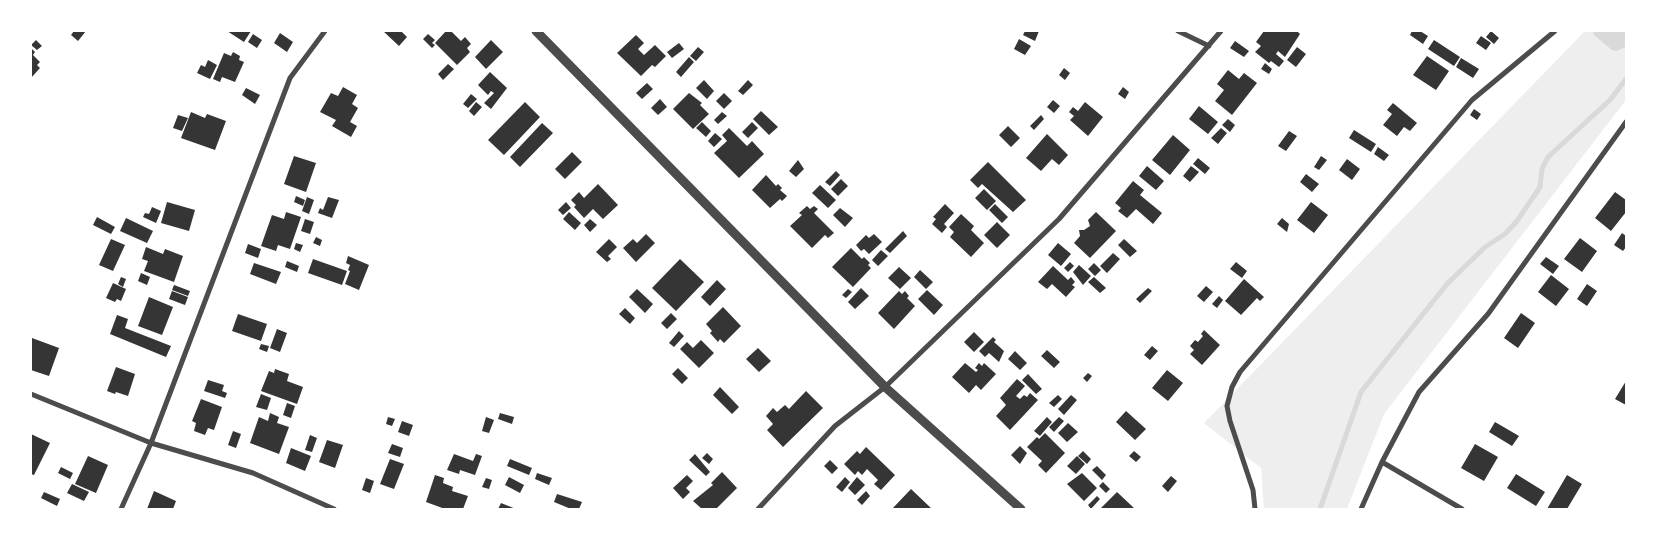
<!DOCTYPE html>
<html>
<head>
<meta charset="utf-8">
<style>
  body { margin:0 }
  #map { position:relative; width:1657px; height:540px; overflow:hidden; background:#fff; font-family:"Nunito Sans",sans-serif }
  canvas { display:block }
  .frame { position:absolute; inset:0; border:32px solid #fff; pointer-events:none }
</style>
</head>
<body>
<div id="map">
<canvas width="1657" height="540"></canvas>
<div class="frame"></div>
</div>
<script>
const g = document.querySelector('canvas').getContext('2d');
g.lineJoin = 'round';
function paint(path, color) {
  g.fillStyle = color;
  g.fill(path, 'evenodd');
}
function shape(rows) {
  const path = new Path2D();
  for (const r of rows) {
    path.moveTo(r[0], r[1]);
    for (let i = 2; i < r.length; i += 2) path.lineTo(r[i], r[i + 1]);
  }
  return path;
}
function stroke(path, color, width, dash) {
  g.strokeStyle = color;
  g.lineWidth = width;
  g.lineCap = dash ? 'butt' : 'round';
  g.setLineDash(dash || []);
  g.stroke(path);
}
paint(shape([
  [1585,31,1626,31,1626,100,1384,414,1347,509,1264,509,1261,468,1204,423]
]), '#eee');
paint(shape([
  [1593,31,1626,31,1626,47,1616,51,1612,50,1594,35]
]), '#d9d9d9');
stroke(shape([
  [1320,509,1361,392,1447,284,1485,247,1505,234,1517,221,1540,187,1542,169,1548,157,1610,100,1626,79]
]), '#d9d9d9', 5);
paint(shape([
  [74,31,86,31,78,41,71,35],
  [227,31,251,31,244,42],
  [383,31,401,31,407,37,399,46],
  [446,31,451,31,461,41,465,37,471,44,467,48,470,52,457,65,435,43],
  [1025,31,1039,31,1035,41,1023,35],
  [1264,31,1297,31,1300,34,1285,57,1278,51,1276,54,1284,61,1279,67,1271,61,1269,63,1255,52,1261,46,1256,42],
  [1412,31,1420,31,1428,36,1423,44,1410,35],
  [1491,31,1499,38,1494,44,1486,37],
  [280,33,293,42,287,52,274,43],
  [253,34,262,40,257,48,248,42],
  [428,34,435,40,432,43,435,45,432,48,423,39],
  [636,35,644,43,638,49,644,55,655,45,666,56,655,67,652,65,641,76,617,53],
  [1481,36,1491,43,1486,50,1476,43],
  [1019,39,1031,46,1025,55,1014,49],
  [36,40,42,46,37,50,31,45],
  [491,40,503,52,486,69,475,57],
  [1434,40,1460,57,1454,66,1428,49],
  [1235,41,1249,51,1244,57,1230,48],
  [679,43,684,49,672,58,667,52],
  [698,47,704,52,696,61,690,56],
  [1297,47,1306,54,1296,67,1287,60],
  [31,48,35,52,33,55,40,62,37,65,40,68,31,78],
  [233,52,240,56,239,60,244,62,235,82,222,77,220,82,213,79,224,53,231,56],
  [1427,56,1449,71,1436,90,1413,75],
  [689,57,694,62,681,77,676,72],
  [1461,58,1479,69,1473,78,1456,67],
  [208,60,217,65,210,79,197,73,201,65,205,67],
  [1265,63,1272,69,1269,74,1261,69],
  [448,64,454,69,443,80,438,74],
  [1064,68,1070,73,1065,80,1059,75],
  [1228,70,1239,79,1244,73,1257,83,1232,115,1215,101,1224,90,1217,84],
  [490,72,507,88,491,109,484,103,494,93,491,91,488,95,478,85],
  [704,80,714,91,707,99,696,88],
  [748,80,753,85,743,95,738,91],
  [647,83,653,89,642,99,636,93],
  [343,87,357,95,352,104,358,108,350,122,357,126,351,137,332,126,336,120,320,112,331,93,338,96],
  [1123,87,1129,92,1125,99,1118,94],
  [246,88,260,95,255,104,242,95],
  [689,93,702,103,700,105,709,114,693,129,673,109],
  [724,93,732,101,724,109,716,101],
  [471,94,477,99,468,108,463,104],
  [660,99,667,107,658,115,651,108],
  [1053,100,1060,106,1054,113,1047,107],
  [476,102,482,107,474,116,469,111],
  [525,102,540,117,504,155,488,140],
  [1085,102,1103,117,1088,136,1070,120,1074,116,1069,112,1073,107,1078,111],
  [1393,103,1417,123,1410,131,1404,127,1397,136,1383,125,1392,114,1387,110],
  [1199,106,1218,122,1208,134,1189,119],
  [1474,109,1481,114,1477,120,1470,115],
  [761,111,778,127,769,135,753,119],
  [191,112,205,118,207,114,226,121,215,150,181,138],
  [722,112,727,116,718,124,714,120],
  [178,115,188,118,182,131,173,128],
  [1041,115,1044,119,1034,130,1030,126],
  [1228,119,1235,125,1230,132,1222,125],
  [702,122,711,131,706,137,696,128],
  [752,122,758,128,748,138,742,132],
  [542,123,553,133,520,167,510,157],
  [1008,126,1020,138,1011,147,999,135],
  [729,128,747,146,752,141,764,154,739,178,714,153,727,141,722,135],
  [1221,128,1227,133,1218,144,1211,138],
  [1354,130,1376,144,1371,152,1349,138],
  [1289,131,1297,136,1286,151,1278,146],
  [715,133,722,139,714,147,708,141],
  [1047,134,1068,155,1059,165,1052,159,1041,171,1026,158],
  [1173,135,1190,150,1170,175,1152,160],
  [1378,147,1389,155,1384,161,1374,154],
  [572,152,582,162,565,179,555,169],
  [294,156,316,163,306,192,284,184],
  [1321,156,1327,160,1319,170,1314,167],
  [1198,158,1210,168,1205,174,1193,164],
  [1347,159,1360,169,1352,180,1339,170],
  [798,160,804,169,796,177,789,171],
  [988,162,1026,200,1013,212,982,184,978,188,970,180],
  [1147,166,1164,181,1156,190,1139,176],
  [1191,166,1199,172,1190,182,1183,176],
  [836,171,840,175,830,186,825,182],
  [1306,174,1319,184,1312,192,1300,182],
  [766,175,776,186,778,184,782,188,780,190,787,196,782,201,780,199,770,208,752,190],
  [841,179,848,186,838,196,831,189],
  [1133,181,1144,190,1140,195,1162,213,1153,224,1136,209,1127,218,1118,211,1121,208,1115,203],
  [598,184,618,205,603,219,593,209,584,218,574,207,576,205,571,200,579,192,584,198],
  [820,185,836,200,828,208,812,193],
  [984,189,996,201,987,210,975,198],
  [1615,192,1626,200,1626,212,1611,231,1595,218],
  [296,196,305,200,303,206,294,202],
  [307,197,314,200,309,214,302,211],
  [328,197,339,200,332,218,318,213,320,208,323,210],
  [167,202,195,210,189,231,161,223],
  [566,202,571,208,563,215,558,210],
  [1311,202,1328,215,1314,233,1297,220],
  [945,204,954,213,944,224,947,227,942,233,932,224,936,219,933,217],
  [995,204,1008,217,1002,223,989,210],
  [807,206,810,209,814,206,818,209,814,213,834,233,828,238,825,235,812,248,790,226,802,215,799,213],
  [152,207,161,211,156,223,143,217,145,213,149,214],
  [840,208,853,218,845,227,833,215],
  [286,212,301,217,290,249,278,245,276,251,261,246,272,215,284,219],
  [569,212,581,223,575,230,563,219],
  [1096,212,1116,231,1090,258,1074,243,1080,236,1079,230,1084,230,1090,226,1088,220],
  [961,214,974,226,971,230,984,243,971,257,950,237,954,232,949,227],
  [97,217,115,227,111,234,93,225],
  [126,218,153,231,147,243,120,231],
  [1282,218,1289,224,1287,232,1277,224],
  [305,219,314,222,310,234,301,231],
  [590,219,597,225,590,232,584,225],
  [997,222,1010,235,997,248,984,235],
  [903,231,907,236,890,253,885,249],
  [1622,233,1626,236,1626,247,1623,251,1614,245],
  [646,234,655,243,636,262,623,248,633,239,637,243],
  [874,234,882,242,869,254,864,249,861,251,856,245,866,235,869,238],
  [316,237,322,240,320,246,313,243],
  [1580,238,1597,251,1582,272,1564,259],
  [111,239,125,245,113,271,99,265],
  [609,239,617,247,608,256,611,259,607,262,596,252],
  [1124,239,1137,251,1130,257,1118,245],
  [296,243,303,245,300,252,294,249],
  [1058,243,1071,254,1061,266,1048,255],
  [248,244,261,249,258,258,245,253],
  [146,247,163,254,165,249,183,256,174,282,144,271,148,261,142,259],
  [851,248,862,259,864,257,870,263,868,265,871,268,853,287,832,267],
  [881,250,888,256,878,266,872,260],
  [1113,253,1120,259,1107,273,1100,266],
  [348,256,369,265,359,290,345,284,350,271,348,270,350,265,346,263],
  [1546,257,1559,266,1553,274,1540,264],
  [313,259,347,271,342,285,308,273],
  [680,259,704,282,676,311,652,288],
  [287,261,299,266,297,272,285,267],
  [1070,262,1074,266,1068,272,1064,268],
  [1236,262,1247,271,1242,278,1230,269],
  [254,263,281,272,276,284,250,274],
  [1094,263,1101,270,1095,276,1088,269],
  [1079,265,1091,276,1083,285,1073,272],
  [1053,266,1068,280,1071,277,1075,282,1072,285,1075,287,1066,297,1052,284,1047,289,1038,282],
  [899,267,911,278,900,289,888,278],
  [920,270,933,282,926,289,914,277],
  [141,273,150,277,147,285,138,281],
  [1551,275,1569,289,1556,306,1538,292],
  [121,277,126,279,123,287,118,284],
  [1094,277,1106,288,1100,293,1088,282],
  [1244,279,1264,297,1260,301,1257,298,1241,315,1225,301],
  [717,280,726,289,710,306,701,297],
  [113,283,126,289,121,301,117,299,115,302,106,298],
  [1587,284,1597,291,1587,306,1577,299],
  [174,285,190,291,188,296,172,290],
  [1206,286,1213,292,1204,302,1197,296],
  [861,288,869,296,855,309,848,302],
  [1148,288,1152,291,1140,303,1136,299],
  [637,289,653,304,645,313,629,297],
  [848,289,852,292,846,298,842,295],
  [927,290,943,305,934,315,918,299],
  [172,291,188,297,185,305,169,299],
  [899,291,902,294,905,291,909,296,907,298,915,306,894,329,878,313],
  [1219,296,1223,300,1217,308,1212,304],
  [149,297,173,307,162,335,138,326],
  [723,307,741,326,724,343,720,339,718,342,710,333,712,331,706,324],
  [625,308,635,318,630,324,619,314],
  [671,313,677,319,667,329,661,323],
  [1521,313,1535,323,1518,348,1504,338],
  [238,314,267,324,261,341,232,331],
  [117,315,128,319,125,328,171,346,166,357,110,334],
  [277,329,287,333,280,352,270,348],
  [1204,330,1220,345,1202,365,1190,354,1194,350,1190,346,1195,340,1198,342,1203,336,1201,334],
  [679,331,684,336,674,347,669,343],
  [974,332,984,342,974,352,964,342],
  [993,337,996,340,994,342,1004,351,999,362,989,353,985,357,979,351],
  [32,338,59,348,49,376,31,370],
  [701,340,714,353,699,368,680,349,687,342,693,348],
  [261,344,269,346,267,352,259,349],
  [1152,346,1158,351,1150,360,1144,355],
  [758,348,771,361,759,372,746,359],
  [1047,350,1060,362,1054,368,1041,356],
  [1015,351,1027,363,1020,370,1008,359],
  [965,363,976,372,978,370,975,368,979,363,982,366,984,363,996,374,981,390,976,385,969,393,952,377],
  [116,367,135,374,128,396,116,392,115,394,107,391],
  [678,368,688,378,682,384,672,374],
  [275,369,289,374,287,381,303,387,297,404,261,391,269,371,274,373],
  [1167,370,1183,383,1168,401,1152,388],
  [1088,373,1092,376,1087,382,1083,378],
  [1028,374,1042,389,1036,394,1022,380],
  [1017,379,1025,386,1016,396,1020,399,1024,395,1027,397,1030,393,1038,400,1010,430,996,416,1006,405,1000,398],
  [208,380,224,385,222,391,227,393,225,398,204,391],
  [1626,381,1626,405,1615,399],
  [720,387,739,407,732,414,713,395],
  [806,391,823,408,783,447,767,430,773,424,766,416,773,408,777,412,785,405,789,409],
  [261,394,271,398,267,410,256,407],
  [1058,395,1062,399,1054,407,1049,403],
  [1071,395,1077,400,1064,415,1058,409],
  [201,399,222,407,214,430,208,428,205,435,194,431,196,423,192,421],
  [287,403,295,406,291,418,283,415],
  [1126,411,1146,429,1135,440,1116,422],
  [270,413,279,417,277,423,289,427,279,454,250,443,259,417,268,421],
  [500,413,514,417,512,424,498,419],
  [388,417,395,419,392,426,386,424],
  [486,417,494,420,489,433,482,431],
  [1047,417,1052,422,1040,436,1034,431],
  [1059,417,1064,421,1054,432,1049,427],
  [402,421,413,425,409,436,398,432],
  [1495,422,1519,436,1512,446,1489,432],
  [1068,423,1078,432,1067,442,1058,433],
  [233,431,241,434,236,448,228,445],
  [1045,433,1065,453,1046,473,1038,465,1042,461,1027,447,1037,437,1039,439],
  [31,434,50,443,34,475,31,474],
  [310,435,317,438,312,452,305,450],
  [327,440,343,445,335,468,319,462],
  [392,444,403,448,400,457,388,453],
  [1475,444,1498,457,1484,481,1461,468],
  [1020,446,1027,453,1020,464,1011,455],
  [866,447,895,475,881,490,874,484,878,480,867,469,862,475,858,471,855,475,844,464,857,451,860,454],
  [291,448,311,456,305,471,286,463],
  [1083,451,1091,459,1087,464,1078,456],
  [1134,451,1141,457,1136,462,1129,456],
  [707,453,713,459,709,464,702,458],
  [454,454,473,461,476,454,482,456,475,475,460,470,459,474,447,470],
  [695,454,710,472,706,476,689,460],
  [88,456,108,465,96,493,75,484],
  [1077,456,1085,464,1076,474,1067,466],
  [390,459,404,464,394,489,380,484],
  [510,459,532,468,529,475,507,466],
  [830,460,838,468,832,474,824,466],
  [1097,466,1106,475,1102,480,1092,470],
  [61,467,73,473,70,479,58,473],
  [722,472,737,488,716,509,702,509,693,501,713,485,711,483],
  [537,473,552,478,549,485,535,479],
  [1082,473,1097,488,1084,501,1067,484],
  [1516,474,1545,492,1536,506,1507,488],
  [435,475,444,478,443,483,453,487,452,491,468,496,463,509,445,509,426,502],
  [687,475,693,481,686,488,690,492,683,499,673,488],
  [1567,475,1582,484,1567,509,1547,509],
  [1171,476,1177,481,1168,492,1162,486],
  [509,477,524,485,520,493,505,485],
  [845,477,850,482,842,492,836,487],
  [857,477,865,485,855,495,848,488],
  [366,478,374,481,370,493,362,490],
  [486,478,492,480,489,489,482,487],
  [1103,482,1110,489,1106,493,1099,486],
  [72,484,89,492,84,501,67,493],
  [911,489,932,509,892,509],
  [154,491,176,501,173,509,147,509],
  [866,491,870,496,862,505,857,500],
  [44,492,60,499,57,506,41,498],
  [1117,492,1135,509,1100,509],
  [557,494,582,502,579,509,571,509,554,502],
  [1097,496,1100,499,1091,509,1088,505],
  [501,503,516,509,498,509]
]), '#353535');
stroke(shape([
  [1178,31,1209,46],
  [31,394,151,443,253,473,334,509],
  [1382,462,1462,509],
  [121,509,151,443,290,78,325,31],
  [758,509,835,426,885,387,1059,219,1221,31],
  [1255,509,1253,490,1230,421,1227,406,1232,387,1240,372,1472,100,1555,31],
  [1361,509,1382,462,1419,392,1488,314,1626,122]
]), '#4c4c4c', 5);
stroke(shape([
  [536,31,885,387,1021,509]
]), '#4c4c4c', 9);
</script>
</body>
</html>
